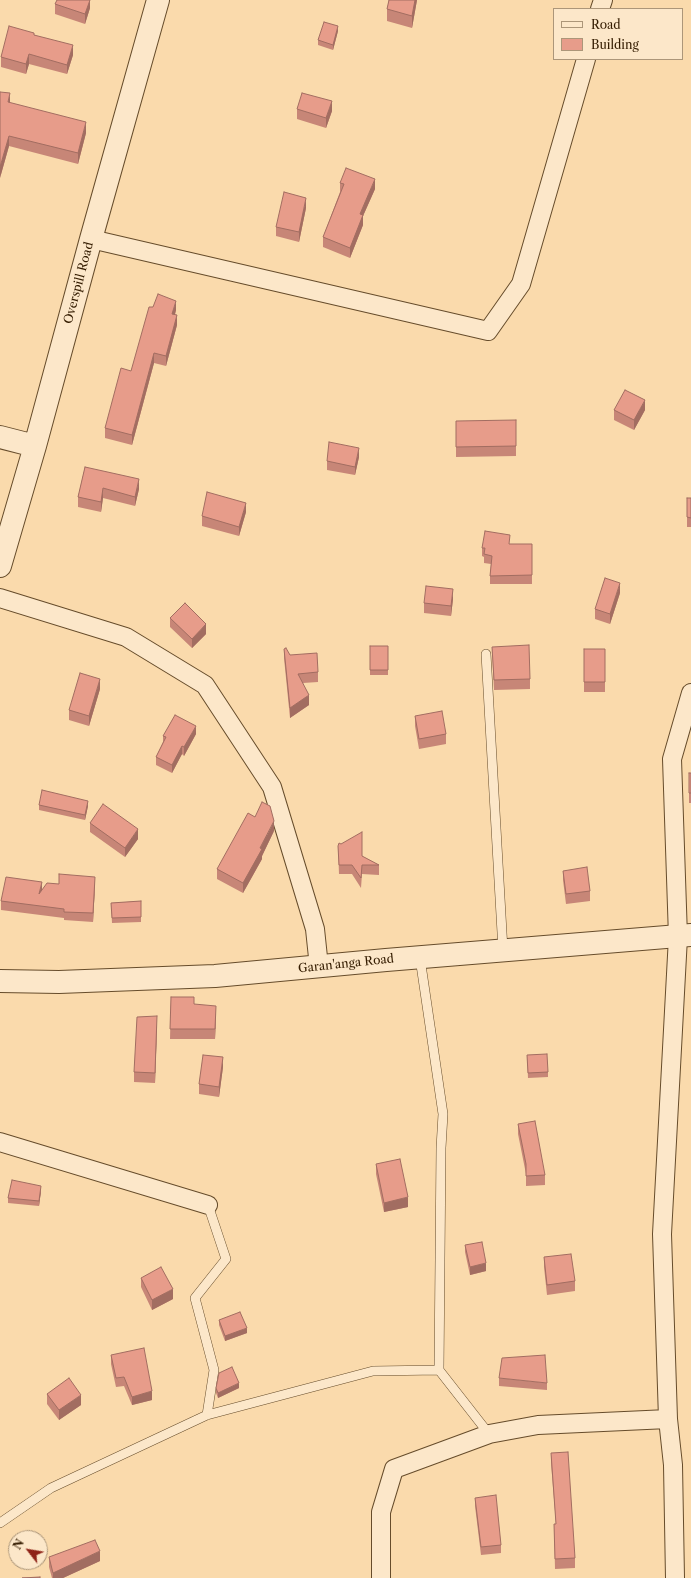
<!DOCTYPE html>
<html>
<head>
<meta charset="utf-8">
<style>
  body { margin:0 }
  #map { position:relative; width:691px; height:1578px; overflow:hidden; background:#fadaac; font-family:"Libre Caslon Text",serif }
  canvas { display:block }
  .legend { position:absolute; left:553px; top:8px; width:130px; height:52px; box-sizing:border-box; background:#fce7c9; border:1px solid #ac9679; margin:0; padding:5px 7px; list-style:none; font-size:12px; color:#341c00 }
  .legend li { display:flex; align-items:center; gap:8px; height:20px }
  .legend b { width:20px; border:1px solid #ac9679 }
  .north { position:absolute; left:8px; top:1530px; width:40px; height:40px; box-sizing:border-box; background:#fce7c9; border:1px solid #ac9679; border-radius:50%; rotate:301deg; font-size:11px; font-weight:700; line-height:16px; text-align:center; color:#341c00 }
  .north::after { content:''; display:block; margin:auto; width:14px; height:18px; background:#8f2418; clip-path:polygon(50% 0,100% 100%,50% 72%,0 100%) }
</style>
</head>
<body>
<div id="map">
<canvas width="691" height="1578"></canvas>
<ul class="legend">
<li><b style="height:5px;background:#fce7c9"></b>Road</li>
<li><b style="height:11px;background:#e79c8a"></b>Building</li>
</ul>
<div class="north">N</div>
</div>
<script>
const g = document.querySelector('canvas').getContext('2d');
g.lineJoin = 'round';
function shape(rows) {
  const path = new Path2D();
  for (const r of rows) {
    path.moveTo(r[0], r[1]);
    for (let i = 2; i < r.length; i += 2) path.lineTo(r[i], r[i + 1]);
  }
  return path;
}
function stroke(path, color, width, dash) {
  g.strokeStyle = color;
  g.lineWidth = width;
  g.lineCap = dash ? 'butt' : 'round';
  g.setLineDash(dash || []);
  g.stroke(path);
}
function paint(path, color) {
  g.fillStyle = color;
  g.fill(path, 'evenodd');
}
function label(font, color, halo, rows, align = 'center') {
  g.font = font + ' "Libre Caslon Text",serif';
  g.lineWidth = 3;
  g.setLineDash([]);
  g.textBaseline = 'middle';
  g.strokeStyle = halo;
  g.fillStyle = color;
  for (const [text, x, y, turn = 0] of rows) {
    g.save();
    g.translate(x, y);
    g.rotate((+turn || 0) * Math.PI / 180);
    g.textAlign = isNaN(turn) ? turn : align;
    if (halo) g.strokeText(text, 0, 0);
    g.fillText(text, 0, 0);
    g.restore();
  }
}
const service = shape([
  [486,654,503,950],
  [420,958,443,1114,441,1148,439,1370,489,1434],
  [207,1415,214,1370,195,1298,226,1259,208,1205],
  [0,1523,51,1488,207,1415,373,1371,439,1370]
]);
const minor = shape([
  [600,9,603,0],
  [91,239,488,331,521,284,586,59],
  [0,598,126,637,205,685,272,787,315,929,319,967],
  [0,1142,208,1205],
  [381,1578,381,1512,394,1469,489,1434,538,1425,668,1419],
  [675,1578,673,1465,668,1419,662,1234,678,937,672,759,691,693]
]);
const tertiary = shape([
  [0,437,35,446],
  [0,566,35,446,91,239,158,0],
  [0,981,59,982,215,976,386,960,691,935]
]);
stroke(service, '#664c2b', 10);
stroke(minor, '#664c2b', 20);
stroke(tertiary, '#664c2b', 24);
stroke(service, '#fce7c9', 9);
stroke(minor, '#fce7c9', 18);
stroke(tertiary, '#fce7c9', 22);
paint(shape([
  [90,0,90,8,85,24,55,14,55,4],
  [389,0,417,0,412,28,387,21,387,9],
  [338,31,333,50,318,45,318,40],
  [34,35,73,55,67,74,29,64,26,74,1,67,1,57],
  [10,103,86,133,78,164,9,146,0,178],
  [297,109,332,111,326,128,297,119],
  [340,183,375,189,363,216,363,225,350,258,323,247,323,237,340,192],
  [306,208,299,242,276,236,276,227],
  [153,307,176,310,175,315,177,325,166,366,154,363,132,445,105,438,105,428,131,371],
  [614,410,645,410,634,430,614,420],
  [456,421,516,446,516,456,456,457],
  [359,457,355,475,327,470,327,461],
  [85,467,139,489,135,506,103,498,101,512,78,507,78,497],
  [691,498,691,527,687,527,687,517],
  [246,512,239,536,202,526,202,516],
  [510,544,532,544,532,584,490,584,490,576,491,564,484,563,484,557,482,556,482,548],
  [620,593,610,624,595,619,595,609],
  [453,599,451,616,424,613,424,603],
  [170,618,206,634,192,648,170,627],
  [370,646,388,646,388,675,370,675],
  [492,647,530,679,530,689,494,690],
  [284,649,290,655,318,672,318,682,303,683,309,705,290,718,284,658],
  [584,649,605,649,605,692,584,692],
  [100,689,89,726,69,720,69,710],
  [415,716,446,734,446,744,419,749,415,726],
  [196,734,184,756,182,754,172,773,156,765,156,757,163,742,163,736],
  [689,773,691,773,691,803,689,803],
  [39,805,88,806,85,820,39,810],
  [90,823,138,839,125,857,90,832],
  [274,831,262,856,262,859,243,893,217,879,217,869],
  [338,846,362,856,379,865,379,875,362,874,361,888,352,874,339,874],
  [563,871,590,891,590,901,566,904,563,880],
  [59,884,95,885,93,922,64,920,64,918,1,910,1,901,42,890],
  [141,901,141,922,112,923,111,903],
  [171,997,194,1004,216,1016,215,1039,170,1039],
  [157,1026,155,1083,134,1082,134,1072],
  [527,1055,548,1072,548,1077,528,1078],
  [223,1067,219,1097,199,1094,199,1084],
  [518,1124,545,1175,545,1185,526,1186,526,1174,518,1134],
  [376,1164,408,1207,384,1212,376,1174],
  [41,1191,39,1206,8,1203,8,1198],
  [465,1245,486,1271,470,1275,465,1252],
  [544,1257,575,1281,575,1291,547,1295,544,1267],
  [141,1278,173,1299,152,1310,141,1287],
  [219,1320,247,1333,225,1341,219,1325],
  [111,1355,152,1400,132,1405,124,1386,116,1387,111,1364],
  [499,1378,547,1383,547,1390,499,1386],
  [216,1388,239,1388,218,1398,216,1393],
  [47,1394,81,1405,59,1420,47,1404],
  [551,1453,575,1558,575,1568,555,1569,554,1524,556,1524,551,1463],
  [475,1498,501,1545,501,1553,481,1555,475,1506],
  [49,1557,100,1561,63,1578,52,1578,49,1567]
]), '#c78677');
paint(shape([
  [90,0,90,8,85,24,85,14],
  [415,0,417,0,412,28,412,16],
  [338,26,338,31,333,50,333,45],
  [73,45,73,55,67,74,67,65],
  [29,54,29,64,26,74,26,64],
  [10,93,10,104,8,102],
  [332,101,332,111,326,128,326,118],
  [86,122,86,133,78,164,78,153],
  [9,136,9,146,0,178,0,167],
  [375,179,375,189,363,216,363,225,350,258,350,248,360,214],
  [306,198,306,208,299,242,299,232],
  [176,301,176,310,172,324,172,314],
  [177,315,177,325,166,366,166,356],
  [154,353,154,363,132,445,132,435],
  [645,400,645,410,634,430,634,420],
  [359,448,359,457,355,475,355,467],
  [139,479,139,489,135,506,135,497],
  [103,488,103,498,101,512,101,502],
  [246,503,246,512,239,536,239,527],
  [620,583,620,593,610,624,610,614],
  [453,589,453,599,451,616,451,606],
  [206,624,206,634,192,648,192,639],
  [100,679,100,689,89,726,89,716],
  [309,695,309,705,290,718,290,708],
  [196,726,196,734,184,756,184,747],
  [182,746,182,754,172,773,172,765],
  [88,801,88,806,85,820,85,815],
  [274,821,274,831,262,856,262,859,243,893,243,883],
  [138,829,138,839,125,857,125,848],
  [95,877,95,885,93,922,93,913],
  [42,882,42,891,39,894],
  [216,1006,216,1016,215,1039,215,1029],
  [157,1016,157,1026,155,1083,155,1073],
  [223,1057,223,1067,219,1097,219,1087],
  [41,1186,41,1191,39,1206,39,1201],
  [408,1197,408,1207,384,1212,384,1203],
  [486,1263,486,1271,470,1275,470,1267],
  [173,1289,173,1299,152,1310,152,1300],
  [247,1328,247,1333,225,1341,225,1336],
  [239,1383,239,1388,218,1398,218,1393],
  [152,1391,152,1400,132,1405,132,1397],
  [81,1395,81,1405,59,1420,59,1410],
  [100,1551,100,1561,63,1578,53,1578,53,1573]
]), '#a26d61');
const building = shape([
  [57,0,90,0,85,14,55,4,57,0],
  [389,0,415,0,412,16,387,9,389,0],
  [324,22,338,26,333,45,318,40,324,22],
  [9,26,34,33,34,35,73,45,67,65,29,54,26,64,1,57,9,26],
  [0,92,10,93,8,102,86,122,78,153,9,136,0,167,0,92],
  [302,93,332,101,326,118,297,109,302,93],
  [346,168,375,179,360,214,363,215,350,248,323,237,344,184,340,183,346,168],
  [284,192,306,198,299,232,276,227,284,192],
  [158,294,176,301,172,314,177,315,166,356,154,353,132,435,105,428,121,368,131,371,149,307,153,307,158,294],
  [625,390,645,400,634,420,614,410,625,390],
  [516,420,516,446,456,447,456,421,516,420],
  [329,442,359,448,355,467,327,461,329,442],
  [85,467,139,479,135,497,103,488,101,502,78,497,85,467],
  [207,492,246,503,239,527,202,516,207,492],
  [687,498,691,498,691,518,687,517,687,498],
  [485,531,510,535,509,544,532,544,532,575,490,576,492,556,484,554,485,548,482,548,485,531],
  [605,578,620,583,610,614,595,609,605,578],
  [426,586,453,589,451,606,424,603,426,586],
  [185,603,206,624,192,639,170,618,185,603],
  [529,645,530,679,494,680,492,647,529,645],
  [370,646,388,646,388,670,370,670,370,646],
  [286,648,290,655,317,653,318,672,298,674,309,695,290,708,284,649,286,648],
  [584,649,605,649,605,682,584,682,584,649],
  [80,673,100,679,89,716,69,710,80,673],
  [442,711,446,734,419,739,415,716,442,711],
  [175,715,196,726,184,747,182,746,172,765,156,757,166,737,163,736,175,715],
  [689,773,691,773,691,793,689,793,689,773],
  [42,790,88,801,85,815,39,805,42,790],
  [262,802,270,806,274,821,260,848,262,849,243,883,217,869,248,813,255,817,262,802],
  [103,804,138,829,125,848,90,823,103,804],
  [362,832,362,856,379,865,362,865,361,878,352,865,339,865,338,846,339,843,341,844,362,832],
  [587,867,590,891,566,894,563,871,587,867],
  [59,874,95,877,93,913,64,912,64,909,1,901,6,877,42,882,39,894,47,883,59,884,59,874],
  [141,901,141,917,112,918,111,903,141,901],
  [171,997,194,997,194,1004,216,1006,215,1029,170,1029,171,997],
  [157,1016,155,1073,134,1072,137,1017,157,1016],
  [547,1054,548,1072,528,1073,527,1055,547,1054],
  [203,1055,223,1057,219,1087,199,1084,203,1055],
  [535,1121,545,1175,526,1176,526,1164,518,1124,535,1121],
  [400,1159,408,1197,384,1203,376,1164,400,1159],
  [12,1180,41,1186,39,1201,8,1198,12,1180],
  [482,1242,486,1263,470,1267,465,1245,482,1242],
  [571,1254,575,1281,547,1285,544,1257,571,1254],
  [161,1267,173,1289,152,1300,141,1278,161,1267],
  [240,1312,247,1328,225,1336,219,1320,240,1312],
  [144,1348,152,1391,132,1397,124,1377,116,1378,111,1355,144,1348],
  [545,1355,547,1383,499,1378,502,1358,545,1355],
  [232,1367,239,1383,218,1393,216,1388,219,1373,232,1367],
  [69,1378,81,1395,59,1410,47,1394,69,1378],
  [568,1452,575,1558,555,1559,554,1524,556,1524,551,1453,568,1452],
  [496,1495,501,1545,481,1547,475,1498,496,1495],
  [95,1540,100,1551,53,1573,49,1557,95,1540],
  [40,1577,40,1578,22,1578,40,1577]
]);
paint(building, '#e79c8a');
stroke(building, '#a26d61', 1);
label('12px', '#341c00', '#fce7c9', [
  ["Overspill Road",79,283,-75],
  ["Garan'anga Road",346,964,-6]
]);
</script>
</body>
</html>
